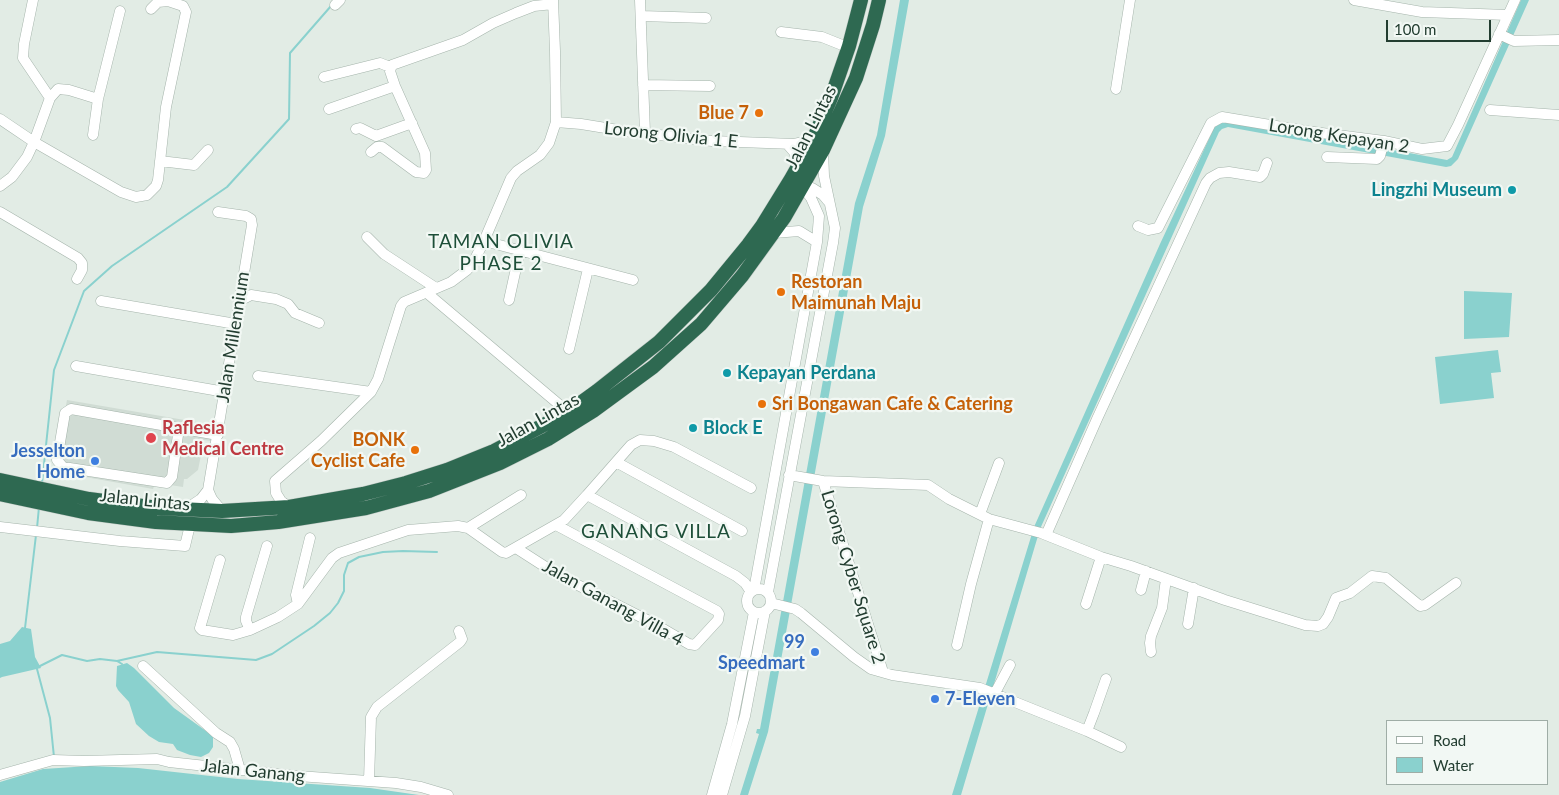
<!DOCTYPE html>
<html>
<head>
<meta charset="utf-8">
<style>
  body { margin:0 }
  #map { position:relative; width:1559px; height:795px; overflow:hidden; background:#e2ece5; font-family:Lato,sans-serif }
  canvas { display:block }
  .legend { position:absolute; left:1386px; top:720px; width:162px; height:65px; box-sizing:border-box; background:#f2f8f4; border:1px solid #9fada6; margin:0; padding:6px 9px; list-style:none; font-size:15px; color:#223d30 }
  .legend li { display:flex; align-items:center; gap:10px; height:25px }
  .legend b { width:25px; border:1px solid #9fada6 }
  .scale { position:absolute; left:1386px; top:20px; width:105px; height:22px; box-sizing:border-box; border:2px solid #223d30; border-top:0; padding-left:6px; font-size:15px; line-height:18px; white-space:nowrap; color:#223d30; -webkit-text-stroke:4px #f2f8f4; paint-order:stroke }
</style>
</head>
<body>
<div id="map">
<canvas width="1559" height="795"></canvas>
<ul class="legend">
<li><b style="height:6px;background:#fff"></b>Road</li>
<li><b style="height:14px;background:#8ad1ce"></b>Water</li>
</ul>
<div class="scale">100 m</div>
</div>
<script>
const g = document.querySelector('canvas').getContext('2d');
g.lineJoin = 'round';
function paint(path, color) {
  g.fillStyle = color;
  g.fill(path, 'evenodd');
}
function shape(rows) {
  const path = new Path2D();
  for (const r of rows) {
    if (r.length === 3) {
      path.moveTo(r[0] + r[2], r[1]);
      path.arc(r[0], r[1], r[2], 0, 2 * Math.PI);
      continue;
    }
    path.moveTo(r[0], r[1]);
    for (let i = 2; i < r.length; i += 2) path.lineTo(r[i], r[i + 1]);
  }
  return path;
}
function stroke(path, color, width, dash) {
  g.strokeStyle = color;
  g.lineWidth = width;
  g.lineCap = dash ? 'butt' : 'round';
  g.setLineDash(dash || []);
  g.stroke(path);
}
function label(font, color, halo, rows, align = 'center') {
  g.font = font + ' Lato,sans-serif';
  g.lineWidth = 4.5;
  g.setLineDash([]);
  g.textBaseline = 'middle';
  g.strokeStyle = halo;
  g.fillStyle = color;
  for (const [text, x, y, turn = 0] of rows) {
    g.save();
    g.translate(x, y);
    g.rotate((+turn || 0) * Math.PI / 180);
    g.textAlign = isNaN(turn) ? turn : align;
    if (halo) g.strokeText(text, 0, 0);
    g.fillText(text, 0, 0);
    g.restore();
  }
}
paint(shape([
  [67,400,214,425,211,441,204,440,198,470,187,479,184,479,183,487,170,485,170,488,154,486,153,489,57,472,56,458]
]), '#d0dcd4');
paint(shape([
  [900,0,909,0,885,136,863,207,768,732,748,795,740,795,759,734,756,733,757,729,760,729,855,203,877,135],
  [1521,0,1529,0,1458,159,1451,166,1446,167,1228,127,1222,129,1219,132,1040,529,961,795,952,795,1034,527,1160,244,1215,126,1222,122,1323,137,1447,160,1452,157],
  [1464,291,1512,293,1509,337,1464,339],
  [1498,350,1501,372,1491,373,1494,398,1440,404,1435,357],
  [22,627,31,629,35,657,41,668,2,677,0,678,0,644,10,641],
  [127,663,134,668,174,708,213,736,213,747,209,753,201,757,190,755,177,750,173,744,159,742,149,736,136,724,129,702,118,690,116,686,117,666],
  [90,766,138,768,238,779,370,788,419,795,0,795,0,782,43,769]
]), '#8ad1ce');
stroke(shape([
  [42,483,54,370,84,291,112,266,227,187,289,119,290,53,331,6],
  [37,528,39,507],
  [25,628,36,535],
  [117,661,157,652,256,660,272,654,314,626,330,613,338,603,344,591,344,575,348,563,359,557,383,552,403,551,437,552],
  [40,666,62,655,87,661,100,659,117,661,122,664],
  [37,669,50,718,54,757]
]), '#8ad1ce', 2);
const minor = shape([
  [33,0,24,44,23,58,50,98],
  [640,0,645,133],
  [1354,0,1422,12,1508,15],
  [335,5,340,0],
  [641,16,706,18],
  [781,32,822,37,842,45,849,46],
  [1499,34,1514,41,1559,40],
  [324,77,380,63,390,67],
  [643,85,710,86],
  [1116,89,1130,0],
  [98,99,120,11],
  [329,109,395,86],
  [1490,110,1559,115],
  [0,119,34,142,121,192,136,197,147,195,156,186,158,180,166,107,186,12,183,6,168,1,158,2,151,9],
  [556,122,581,124,624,131,712,141,794,144,813,140],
  [356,129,360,128,376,136,412,123],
  [787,144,794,152,799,166],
  [371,152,377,147,382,147,416,172,424,173,426,170,425,153,395,86,390,71,392,65,463,40,493,23,516,13,534,6,553,4],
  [1327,157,1377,159,1380,156,1384,141],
  [160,161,194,165,208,150],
  [801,185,812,188,823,195,828,201],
  [0,186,12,177,27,157,34,142,50,98,58,89,69,90,98,99,93,135],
  [802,186,811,198,819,216,817,242],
  [0,212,78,258,82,263,82,270,77,279],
  [1138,226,1148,230,1158,228,1211,123,1222,117,1306,131,1384,141,1422,149,1447,146,1458,125,1515,0],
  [367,237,384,254,436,288],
  [484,241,633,280],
  [427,293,568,412],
  [509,300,520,250],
  [101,301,236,324],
  [239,301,251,295,276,299,288,304,295,313,319,323],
  [569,349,588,269],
  [76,366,225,392],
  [258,376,371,392],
  [179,428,172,477,167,483,63,467,57,460,65,413,71,409,218,435],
  [616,462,742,531],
  [789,475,823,481,928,485,949,499,989,519,1041,533,1101,557,1131,566,1225,600,1305,625,1318,626,1323,624,1328,617,1336,598,1350,593,1372,576,1386,578,1420,606,1425,605,1456,583],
  [823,481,883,672],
  [208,490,212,499,222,511],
  [587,495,631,445,640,440,654,441,674,447,751,488],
  [289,507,281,501,276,493,275,481,321,441,371,392,378,379,401,306,404,302,451,282,467,270,473,263,484,241,511,178,517,171,540,155,549,143,556,122,555,51,553,0],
  [186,509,201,499,208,490,252,225,251,219,246,216,218,212],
  [980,514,999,463],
  [0,527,120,541,185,546,190,525],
  [468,528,521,495],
  [1046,535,1097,419,1206,183,1210,178,1219,173,1229,172,1260,177,1263,174,1267,163],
  [516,548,558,575,653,623,689,644,695,645,718,620,719,614,717,611,556,525],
  [220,560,200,628,202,630,233,635,250,630,278,617,298,604,332,558,339,553,408,530,458,526,468,528,502,552,506,553,564,520,587,495,736,576,745,583,751,592],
  [759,601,12],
  [754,590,817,242,799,231,774,233],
  [1141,590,1146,571],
  [768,592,833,243,835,228,824,176,823,150],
  [771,603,795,609,801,613,854,657,871,669,892,675,980,688,1087,731,1121,747],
  [298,604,296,595,310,538],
  [1086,604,1101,557],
  [1188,624,1194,588],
  [250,630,246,621,246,617,267,546],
  [957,645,971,584,989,519],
  [1151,652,1150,643,1151,636,1162,608,1166,579],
  [143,666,216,733,230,742,234,749,240,770],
  [995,693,1010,665],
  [1087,731,1094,713,1106,679],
  [0,775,53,760,84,761,157,759,169,762,298,776,396,783,421,787,448,795],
  [369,781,371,717,377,707,460,642,462,639,459,631],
  [712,795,732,724,754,612],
  [722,795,745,716,765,611]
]);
const highway = shape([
  [0,480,89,499,158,508,222,511,289,507,363,494,406,483,447,470,494,451,538,428,568,412,597,391,659,342,711,290,748,245,762,226,791,179,813,140,831,98,849,46,861,0],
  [0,494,88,513,156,522,231,526,278,522,366,508,429,491,500,463,548,439,593,411,653,367,701,324,742,276,784,218,823,150,856,78,873,25,879,0]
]);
stroke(minor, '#a5b4ab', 11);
stroke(highway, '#c1c9c5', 15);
stroke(minor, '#fff', 10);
stroke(highway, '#2e6951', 14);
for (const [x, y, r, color] of [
  [759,113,5,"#e8710a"],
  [1512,190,5,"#0f9aa8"],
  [781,292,5,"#e8710a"],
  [727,373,5,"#0f9aa8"],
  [762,404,5,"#e8710a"],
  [693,428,5,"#0f9aa8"],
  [151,438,6,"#e0444e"],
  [415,450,5,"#e8710a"],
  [95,461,5,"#3f7fe0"],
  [815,652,5,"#3f7fe0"],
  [935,699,5,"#3f7fe0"]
]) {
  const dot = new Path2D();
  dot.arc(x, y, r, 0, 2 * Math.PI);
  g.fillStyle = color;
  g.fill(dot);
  stroke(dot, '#f2f8f4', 2);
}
label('bold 18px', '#c56008', '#f2f8f4', [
  ["Blue 7",749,113],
  ["Restoran",791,282,"left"],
  ["Maimunah Maju",791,303,"left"],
  ["Sri Bongawan Cafe & Catering",772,404,"left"],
  ["BONK",405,440],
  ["Cyclist Cafe",405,461]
], 'right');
label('18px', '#223d30', '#f2f8f4', [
  ["Jalan Lintas",811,127,-63],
  ["Lorong Olivia 1 E",671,135,6],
  ["Lorong Kepayan 2",1339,136,9],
  ["Jalan Millennium",233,337,-81],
  ["Jalan Lintas",538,420,-29],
  ["Jalan Lintas",145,500,6],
  ["Lorong Cyber Square 2",853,577,73],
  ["Jalan Ganang Villa 4",613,603,29],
  ["Jalan Ganang",253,771,6]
]);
label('bold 18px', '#0d838f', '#f2f8f4', [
  ["Lingzhi Museum",1502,190,"right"],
  ["Kepayan Perdana",737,373],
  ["Block E",703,428]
], 'left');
label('bold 18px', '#be3a42', '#f2f8f4', [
  ["Raflesia",162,428],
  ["Medical Centre",162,449]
], 'left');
label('bold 18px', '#366cbe', '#f2f8f4', [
  ["Jesselton",85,451],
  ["Home",85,472],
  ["99",805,642],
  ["Speedmart",805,663],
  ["7-Eleven",945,699,"left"]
], 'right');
g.letterSpacing = '1px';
label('19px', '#1e4f39', '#f2f8f4', [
  ["TAMAN OLIVIA",501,242],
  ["PHASE 2",501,264],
  ["GANANG VILLA",656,532]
]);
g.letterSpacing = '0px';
</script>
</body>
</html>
